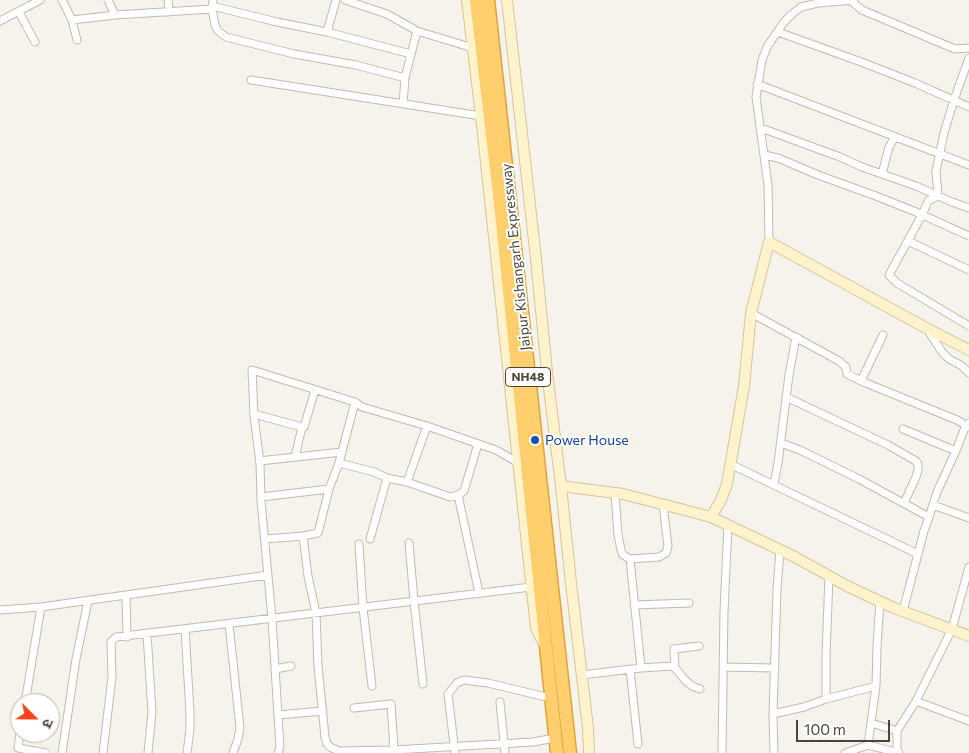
<!DOCTYPE html>
<html>
<head>
<meta charset="utf-8">
<style>
	body { margin:0 }
	#map { position:relative; width:969px; height:753px; overflow:hidden; background:#f6f3ec; font-family:Commissioner,"Noto Sans Devanagari",sans-serif }
	canvas { display:block }
	.north { position:absolute; left:10px; top:693px; width:50px; height:50px; box-sizing:border-box; background:#fff; border:1px solid #b7b4b0; border-radius:50%; rotate:113deg; font-size:14px; font-weight:700; line-height:20px; text-align:center; color:#4b4439 }
	.north::after { content:''; display:block; margin:auto; width:18px; height:22px; background:#fc3f1d; clip-path:polygon(50% 0,100% 100%,50% 72%,0 100%) }
	.scale { position:absolute; left:796px; top:720px; width:94px; height:22px; box-sizing:border-box; border:2px solid #4b4439; border-top:0; padding-left:6px; font-size:15px; line-height:18px; white-space:nowrap; color:#4b4439; -webkit-text-stroke:4px #fff; paint-order:stroke }
</style>
</head>
<body>
<div id="map">
<canvas width="969" height="753"></canvas>
<div class="north">उ</div>
<div class="scale">100 m</div>
</div>
<script>
const ctx = document.querySelector('canvas').getContext('2d');
ctx.lineJoin = 'round';
const toPath = rows => new Path2D(rows.map(r => 'M' + r).join(''));
function stroke(path, color, width, dash) { ctx.strokeStyle = color; ctx.lineWidth = width; ctx.lineCap = dash ? 'butt' : 'round'; ctx.setLineDash(dash || []); ctx.stroke(path); }
function write(font, color, halo, rows, align = 'center') {
  ctx.font = font + ' Commissioner,sans-serif'; ctx.lineWidth = 4; ctx.setLineDash([]); ctx.textBaseline = 'middle'; ctx.strokeStyle = halo; ctx.fillStyle = color; for (const [text, x, y, turn = 0] of rows) {
    ctx.save(); ctx.translate(x, y); ctx.rotate((+turn || 0) * Math.PI / 180); ctx.textAlign = isNaN(turn) ? turn : align; if (halo) ctx.strokeText(text, 0, 0); ctx.fillText(text, 0, 0); ctx.restore();
  }
}
const street = toPath([
	[62,0,72,20,77,40],
	[108,0,115,15],
	[168,0,169,12],
	[213,0,212,9,215,25,218,31,226,37,294,54,356,65,405,78],
	[345,0,387,14,417,31],
	[850,0,862,10,955,49,969,48],
	[212,6,277,22,327,32,411,54],
	[19,12,35,42],
	[72,20,115,15,212,9],
	[0,21,40,0],
	[327,32,336,0],
	[778,32,864,63,915,83,969,107],
	[969,58,954,100,944,133,936,171,938,196,928,201,922,215,889,275,897,283,969,326],
	[251,80,481,116],
	[757,84,969,165],
	[403,104,405,78,417,31,473,48],
	[761,128,840,157,862,167,916,186,952,202,969,208],
	[764,155,778,158,818,175,876,196,916,212,969,236],
	[882,174,889,147,895,137],
	[908,241,969,270],
	[769,242,768,185,756,97,762,60,767,47,784,22,792,14,801,7,818,3,854,0],
	[751,313,839,361,846,367,847,374,861,381,957,420,969,427],
	[927,329,942,352,949,359,962,366,969,373],
	[861,381,883,335],
	[786,397,888,445,916,461,918,464,918,470,916,477,904,503],
	[254,414,302,427,304,427,315,390],
	[903,429,956,451],
	[781,443,800,450,859,479,929,517],
	[295,457,302,427],
	[259,461,342,452],
	[339,463,374,472,387,478,407,482,450,497,458,495,464,491,478,444],
	[730,464,918,554],
	[407,482,427,426],
	[774,484,778,463,789,375,796,337],
	[615,493,618,535,621,550,623,555,630,559,659,557,666,553,668,546,664,513,664,505],
	[458,495,479,593],
	[261,497,329,489],
	[933,505,969,518],
	[303,536,308,576,316,613,318,666,325,737,327,744,332,748,339,751,394,750,391,704,354,708],
	[265,539,303,536,318,533,329,489,339,463,355,402],
	[370,539,387,478],
	[409,543,414,601,423,684],
	[359,544,363,608,372,686],
	[630,559,641,668],
	[126,595,127,637],
	[634,605,689,603],
	[0,610,41,607,268,575],
	[903,611,924,531,929,517,937,492,955,453,966,425,969,423],
	[229,624,240,728,238,739,233,753],
	[185,629,190,712,190,729,187,753],
	[147,634,152,712,148,753],
	[724,667,775,668],
	[675,668,674,649,699,646],
	[275,669,291,666],
	[630,669,638,744],
	[581,675,641,668,672,666,677,670,684,679,692,686,700,689],
	[826,699,826,655,829,576],
	[916,701,969,721],
	[500,702,505,753],
	[25,703,41,607],
	[773,714,804,707,826,699,876,686],
	[278,715,323,711],
	[871,723,897,731],
	[20,733,18,748,46,753],
	[868,745,876,686,877,646,880,601],
	[62,753,76,659,88,601],
	[103,753,112,677,111,642,116,637,531,587],
	[278,753,280,747,272,619,261,501,260,463,254,416,252,370,355,402,362,407,427,426,496,450,517,462],
	[395,753,394,750,533,742,555,738],
	[455,753,448,694,457,683,464,680,488,683,550,698],
	[722,753,724,611,728,525],
	[774,753,773,714,777,589,780,550],
	[845,753,868,745,899,753],
	[897,753,897,731,916,701,952,629,969,567]
]);
const secondary = toPath([
	[467,0,481,116,536,628,544,644],
	[507,0,536,259,547,372,561,486,571,583,588,728,589,753],
	[561,486,623,494,711,517,721,500,727,484,744,386,751,313,769,242,926,328,969,350],
	[711,517,795,557,847,586,894,608,969,636]
]);
const highway = toPath([
	[476,0,499,194,557,753],
	[488,0,570,753]
]);
const markers = [
	[535,440,5,"#1a4fb4"]
];
const shields = [
	[528,377,45]
];
const shieldNames = [
	["NH48",528,377]
];
const streetNames = [
	["Jaipur Kishangarh Expressway",516,257,-96]
];
const transitNames = [
	["Power House",545,440]
];
stroke(street, '#c2bbae', 9);
stroke(secondary, '#d6c79b', 12);
stroke(highway, '#e0a43c', 15);
stroke(street, '#fff', 7);
stroke(secondary, '#fff3cd', 10);
stroke(highway, '#ffcf6e', 12);
for (const [x, y, r, color] of markers) { const dot = new Path2D(); dot.arc(x, y, r, 0, 2 * Math.PI); ctx.fillStyle = color; ctx.fill(dot); stroke(dot, '#fff', 2); }
for (const [x, y, w] of shields) { const box = new Path2D(); box.roundRect(x - w / 2, y - 9.5, w, 19, 4); ctx.fillStyle = '#fff'; ctx.fill(box); stroke(box, '#4b4439', 1); }
write('bold 12px', '#4b4439', null, shieldNames);
write('14px', '#4b4439', '#fff', streetNames);
write('14px', '#164399', '#fff', transitNames, 'left');
</script>
</body>
</html>
